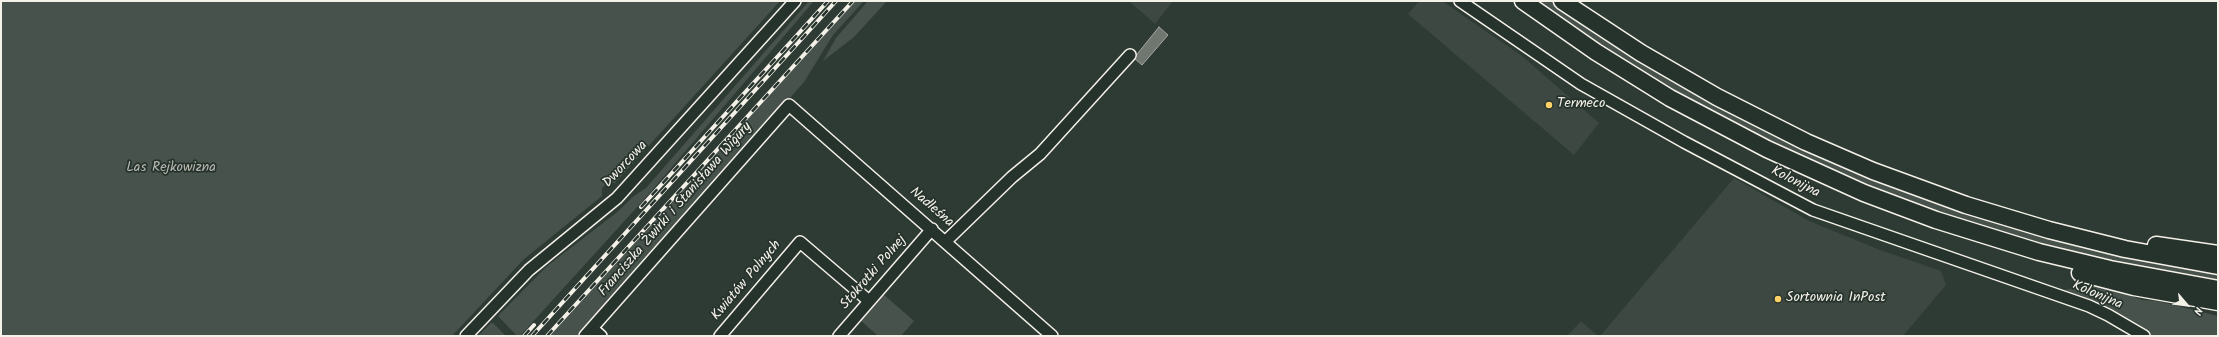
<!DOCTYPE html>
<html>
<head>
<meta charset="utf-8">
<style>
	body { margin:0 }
	#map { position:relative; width:2219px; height:337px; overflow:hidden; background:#2e3b34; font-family:Kalam,sans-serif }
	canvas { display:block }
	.frame { position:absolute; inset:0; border:2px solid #f4f1e8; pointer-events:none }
	.north { position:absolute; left:2167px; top:285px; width:40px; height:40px; -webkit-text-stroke:3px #26332d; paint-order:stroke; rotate:118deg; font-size:11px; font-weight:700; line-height:16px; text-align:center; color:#f4f1e8 }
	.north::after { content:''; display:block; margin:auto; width:14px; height:18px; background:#f4f1e8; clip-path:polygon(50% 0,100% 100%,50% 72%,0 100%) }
</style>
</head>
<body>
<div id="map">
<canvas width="2219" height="337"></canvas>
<div class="frame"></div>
<div class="north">N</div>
</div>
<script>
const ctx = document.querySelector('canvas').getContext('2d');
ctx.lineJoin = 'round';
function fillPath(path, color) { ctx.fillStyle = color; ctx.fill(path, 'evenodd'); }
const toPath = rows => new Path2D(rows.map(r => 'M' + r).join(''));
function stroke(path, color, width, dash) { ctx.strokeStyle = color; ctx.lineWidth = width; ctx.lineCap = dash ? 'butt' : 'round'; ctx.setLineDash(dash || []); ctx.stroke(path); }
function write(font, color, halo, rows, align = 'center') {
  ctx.font = font + ' Kalam,sans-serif'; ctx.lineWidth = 3.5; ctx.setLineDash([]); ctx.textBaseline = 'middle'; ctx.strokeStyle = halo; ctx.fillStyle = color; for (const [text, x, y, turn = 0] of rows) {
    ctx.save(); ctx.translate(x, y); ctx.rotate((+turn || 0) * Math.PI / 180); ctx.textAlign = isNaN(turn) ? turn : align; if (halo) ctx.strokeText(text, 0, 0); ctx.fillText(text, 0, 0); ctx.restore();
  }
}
const built = toPath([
	[1129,1,1173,1,1155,24],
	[1419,1,1442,1,1522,56,1599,123,1574,155,1408,14],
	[1734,178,1809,221,1880,250,1941,271,1946,285,1903,336,1600,336],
	[1581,321,1598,336,1567,336]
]);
const green = toPath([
	[1,1,780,1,615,183,607,183,602,188,602,196,524,259,452,336,1,336],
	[809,1,814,1,648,195,520,336,517,336,498,316,546,267,616,213,634,196,646,188],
	[855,1,864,1,833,35,804,82,579,336,550,336],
	[868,1,887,1,854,37,823,61,836,38],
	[1530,1,1555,1,1874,176,2218,271,2218,285,2043,248,1902,202,1711,116],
	[2097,284,2142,300,2157,301,2218,316,2218,336,2149,336,2059,291],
	[883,294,914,321,901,336,878,336,860,320],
	[491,323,493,323,506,336,478,336]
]);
const water = toPath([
	[1159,27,1168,35,1142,65,1134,58,1159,27]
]);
const minor = toPath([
	[1460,1,1581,84,1684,142,1813,210,2089,306,2108,315,2144,336],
	[946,241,1012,177,1040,154,1130,55],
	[592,328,601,336],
	[466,336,529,270,617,198,795,1],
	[585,336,789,105,1052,336],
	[720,336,800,242,869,301],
	[839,336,932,229]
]);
const highway = toPath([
	[1523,1,1596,52,1670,98,1767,149,1864,193,1936,220,2039,252,2110,269,2218,289],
	[1562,1,1641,53,1717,97,1806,142,1873,171,1966,205,2049,230,2125,249,2218,266],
	[2156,245,2218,254],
	[2080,273,2134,287,2218,302]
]);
const rail = toPath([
	[641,207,828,1],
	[524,336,534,325],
	[532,336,836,1],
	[547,336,853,1]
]);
const markers = [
	[1549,105,4,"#ffd166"],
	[1778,299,4,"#ffd166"]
];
const poiNames = [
	["Termeco",1557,105],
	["Sortownia InPost",1786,299]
];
const streetNames = [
	["Dworcowa",626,165,-47],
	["Kolonijna",1795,183,27],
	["Nadleśna",931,208,41],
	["Franciszka Żwirki i Stanisława Wigury",676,210,-49],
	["Stokrotki Polnej",874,273,-49],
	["Kwiatów Polnych",747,281,-50],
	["Kolonijna",2097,296,23]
];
const parkNames = [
	["Las Rejkowizna",171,169]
];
fillPath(built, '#3c4841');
fillPath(green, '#48524c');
fillPath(water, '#6f7770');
stroke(water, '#a4a8a0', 1);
stroke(minor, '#f4f1e8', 14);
stroke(highway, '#f4f1e8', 19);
stroke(minor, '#26332d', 11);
stroke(highway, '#26332d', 16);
stroke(rail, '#f4f1e8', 4);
stroke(rail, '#26332d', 2.5, [8]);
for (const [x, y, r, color] of markers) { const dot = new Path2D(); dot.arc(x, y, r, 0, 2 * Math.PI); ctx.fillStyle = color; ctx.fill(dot); stroke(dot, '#26332d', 1.5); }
write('14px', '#f4f1e8', '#26332d', poiNames, 'left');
write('14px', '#f4f1e8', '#26332d', streetNames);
write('14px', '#b8b9b1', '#26332d', parkNames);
</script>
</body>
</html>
